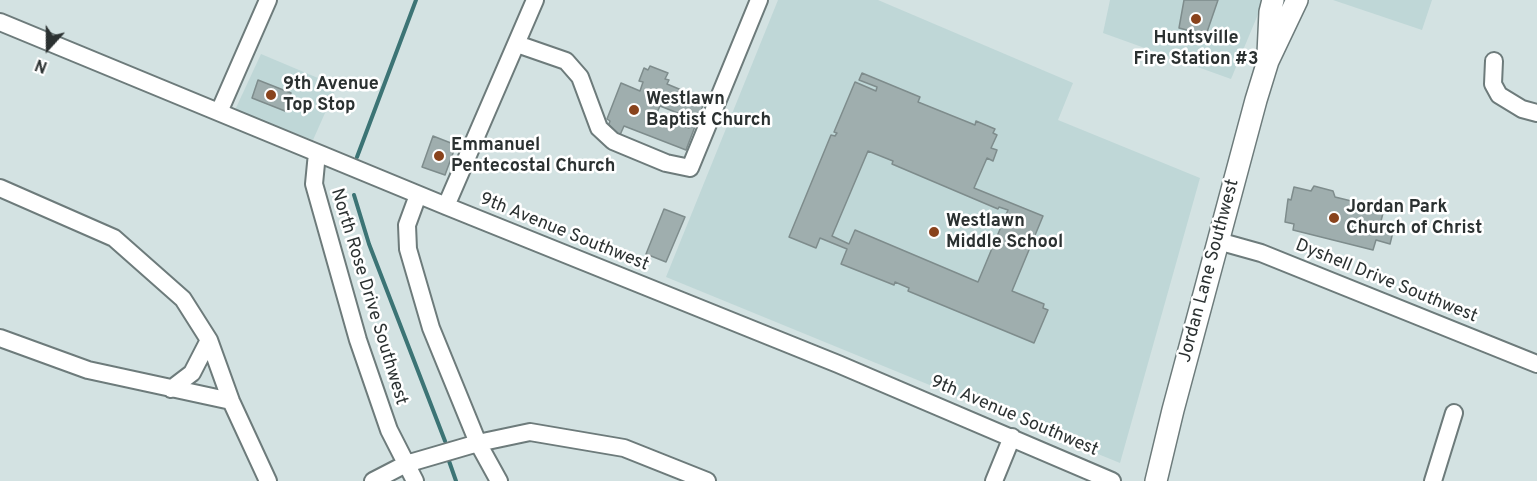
<!DOCTYPE html>
<html>
<head>
<meta charset="utf-8">
<style>
	body { margin:0 }
	#map { position:relative; width:1537px; height:481px; overflow:hidden; background:#d3e2e2; font-family:Overpass,sans-serif }
	canvas { display:block }
	.north { position:absolute; left:18px; top:18px; width:60px; height:60px; -webkit-text-stroke:4px #fff; paint-order:stroke; rotate:201deg; font-size:16px; font-weight:700; line-height:24px; text-align:center; color:#2b3131 }
	.north::after { content:''; display:block; margin:auto; width:21px; height:27px; background:#2b3131; clip-path:polygon(50% 0,100% 100%,50% 72%,0 100%) }
</style>
</head>
<body>
<div id="map">
<canvas width="1537" height="481"></canvas>
<div class="north">N</div>
</div>
<script>
const ctx = document.querySelector('canvas').getContext('2d');
ctx.lineJoin = 'round';
function fillPath(path, color) { ctx.fillStyle = color; ctx.fill(path, 'evenodd'); }
const toPath = rows => new Path2D(rows.map(r => 'M' + r).join(''));
function stroke(path, color, width, dash) { ctx.strokeStyle = color; ctx.lineWidth = width; ctx.lineCap = dash ? 'butt' : 'round'; ctx.setLineDash(dash || []); ctx.stroke(path); }
function write(font, color, halo, rows, align = 'center') {
  ctx.font = font + ' Overpass,sans-serif'; ctx.lineWidth = 5; ctx.setLineDash([]); ctx.textBaseline = 'middle'; ctx.strokeStyle = halo; ctx.fillStyle = color; for (const [text, x, y, turn = 0] of rows) {
    ctx.save(); ctx.translate(x, y); ctx.rotate((+turn || 0) * Math.PI / 180); ctx.textAlign = isNaN(turn) ? turn : align; if (halo) ctx.strokeText(text, 0, 0); ctx.fillText(text, 0, 0); ctx.restore();
  }
}
const built = toPath([
	[778,0,878,0,1073,83,1058,120,1200,178,1120,463,666,277],
	[1110,0,1264,0,1231,79,1103,33],
	[1333,0,1432,0,1422,30],
	[261,54,337,86,313,140,235,110]
]);
const stream = toPath([
	[357,157,416,0],
	[354,195,369,244,445,441],
	[449,461,456,481]
]);
const building = toPath([
	[1184,0,1218,0,1206,35,1179,28,1184,0],
	[650,66,668,73,665,79,669,80,667,84,703,99,702,102,704,103,686,150,624,126,620,135,607,130,610,121,607,119,621,83,640,91,643,82,639,81,644,68,648,70,650,66],
	[660,106,693,119,689,128,656,115,660,106],
	[862,73,920,97,918,102,975,125,976,121,995,129,993,133,997,135,991,148,997,150,993,161,987,158,974,188,1043,216,1012,291,1044,304,1043,308,1048,310,1034,343,908,291,909,288,895,282,894,285,841,264,847,249,820,238,816,248,789,237,831,135,835,136,837,133,834,132,855,82,876,91,877,87,859,80,862,73],
	[868,151,893,161,892,164,998,209,999,207,1008,210,978,282,855,230,849,244,832,236,868,151],
	[258,80,291,93,285,111,252,98,258,80],
	[433,136,456,145,445,175,422,167,433,136],
	[1314,186,1333,191,1335,197,1384,209,1379,229,1393,232,1390,244,1376,240,1373,250,1293,230,1294,224,1285,222,1288,199,1291,200,1294,187,1311,191,1314,186],
	[664,209,685,217,666,262,646,254,664,209]
]);
const minor = toPath([
	[0,22,446,206,838,364,1112,481],
	[517,44,566,61,580,77,599,128,613,141,666,163,690,168,759,0],
	[1494,61,1493,84,1499,95,1522,109,1537,113],
	[219,112,268,0],
	[317,153,314,184,358,340,389,430,415,481],
	[0,188,114,238,183,299,209,340,231,401,268,481],
	[418,195,407,225,408,249,431,328,478,443,499,481],
	[446,206,535,0],
	[1218,241,1261,253,1537,364],
	[0,338,88,370,231,401],
	[171,389,192,373,209,340],
	[373,481,406,464,478,443,530,432,624,448,707,481],
	[994,481,1012,437],
	[1433,481,1454,413]
]);
const major = toPath([
	[1268,54,1270,12,1273,0],
	[1156,481,1173,410,1256,100,1268,61,1297,0]
]);
const markers = [
	[1196,19,6,"#89431c"],
	[271,95,6,"#89431c"],
	[634,110,6,"#89431c"],
	[439,156,6,"#89431c"],
	[1334,218,6,"#89431c"],
	[934,232,6,"#89431c"]
];
const poiNames = [
	["Huntsville",1196,39,"center"],
	["Fire Station #3",1196,60,"center"],
	["9th Avenue",283,85],
	["Top Stop",283,106],
	["Westlawn",646,100],
	["Baptist Church",646,121],
	["Emmanuel",451,146],
	["Pentecostal Church",451,167],
	["Jordan Park",1346,208],
	["Church of Christ",1346,229],
	["Westlawn",946,222],
	["Middle School",946,243]
];
const streetNames = [
	["9th Avenue Southwest",564,233,22],
	["Jordan Lane Southwest",1210,271,-75],
	["Dyshell Drive Southwest",1386,282,22],
	["North Rose Drive Southwest",368,297,73],
	["9th Avenue Southwest",1014,417,23]
];
fillPath(built, '#bfd7d7');
stroke(stream, '#3c7475', 4);
fillPath(building, '#9faeae');
stroke(building, '#7e8c8c', 1.5);
stroke(minor, '#6d7b7b', 20);
stroke(major, '#6d7b7b', 24);
stroke(minor, '#fff', 16);
stroke(major, '#fff', 21);
for (const [x, y, r, color] of markers) { const dot = new Path2D(); dot.arc(x, y, r, 0, 2 * Math.PI); ctx.fillStyle = color; ctx.fill(dot); stroke(dot, '#fff', 2); }
write('bold 18px', '#2b3131', '#fff', poiNames, 'left');
write('18px', '#2b3131', '#fff', streetNames);
</script>
</body>
</html>
